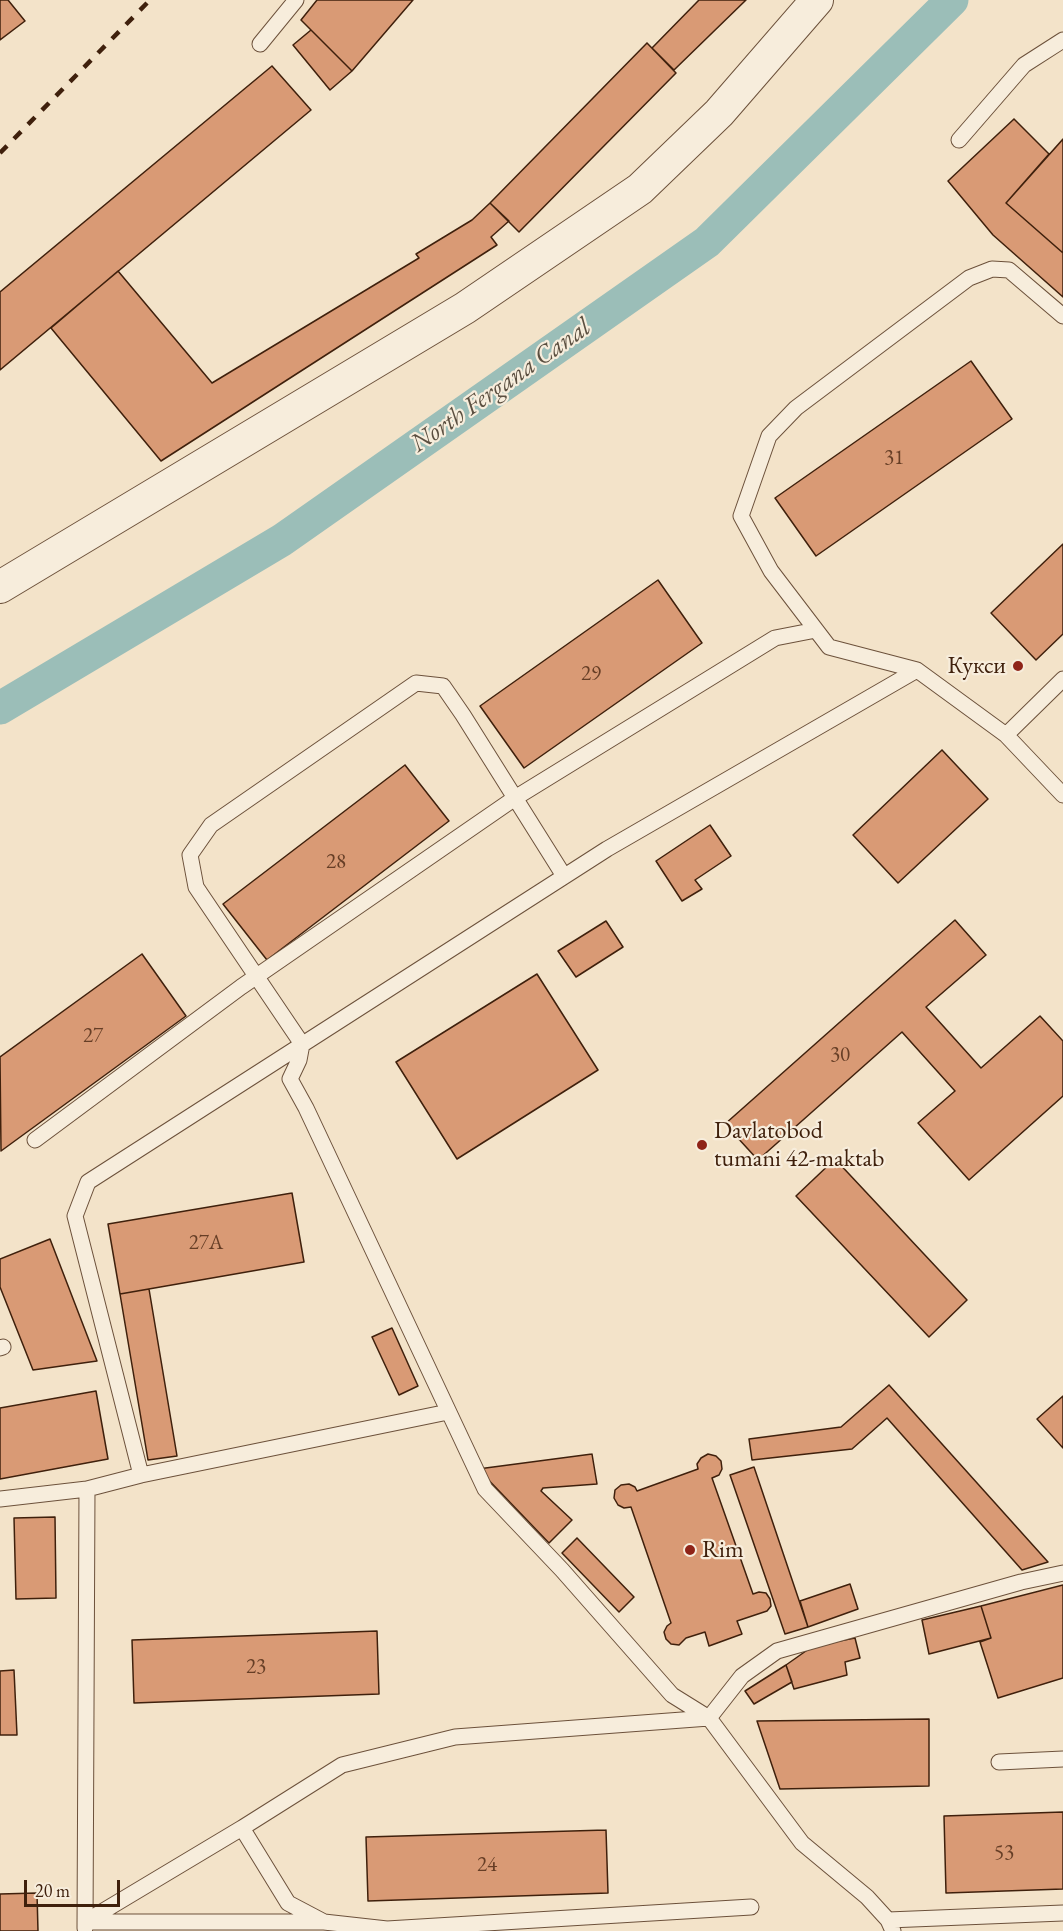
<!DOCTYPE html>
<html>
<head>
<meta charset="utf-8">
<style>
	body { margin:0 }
	#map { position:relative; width:1063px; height:1931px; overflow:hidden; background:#f3e3c9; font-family:"EB Garamond",serif }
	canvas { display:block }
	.scale { position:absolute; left:24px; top:1880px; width:96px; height:27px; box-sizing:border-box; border:3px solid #3f200c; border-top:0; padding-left:8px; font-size:18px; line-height:21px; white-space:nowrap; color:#3f200c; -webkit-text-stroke:4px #f7eddc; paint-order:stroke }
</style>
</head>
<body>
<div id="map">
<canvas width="1063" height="1931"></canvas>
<div class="scale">20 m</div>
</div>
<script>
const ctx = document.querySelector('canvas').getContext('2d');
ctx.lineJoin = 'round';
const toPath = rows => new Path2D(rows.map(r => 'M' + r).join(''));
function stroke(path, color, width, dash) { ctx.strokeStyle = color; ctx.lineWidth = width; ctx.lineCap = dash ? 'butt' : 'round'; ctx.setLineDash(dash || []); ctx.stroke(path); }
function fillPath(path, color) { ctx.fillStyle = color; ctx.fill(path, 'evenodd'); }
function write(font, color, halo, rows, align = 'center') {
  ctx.font = font + ' "EB Garamond",serif'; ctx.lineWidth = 4.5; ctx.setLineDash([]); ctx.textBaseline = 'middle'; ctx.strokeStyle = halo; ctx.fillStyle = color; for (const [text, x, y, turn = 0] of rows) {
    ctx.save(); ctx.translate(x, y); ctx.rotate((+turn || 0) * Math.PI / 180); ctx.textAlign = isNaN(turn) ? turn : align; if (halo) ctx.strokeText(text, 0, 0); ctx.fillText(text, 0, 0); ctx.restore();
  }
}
const canal = toPath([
	[0,708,282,540,707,242,952,0]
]);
const building = toPath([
	[0,0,8,0,25,21,0,40,0,0],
	[317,0,413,0,352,71,301,20,317,0],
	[699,0,746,0,674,70,652,48,699,0],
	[311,30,352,71,330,90,293,45,311,30],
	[647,43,676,73,519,232,490,203,647,43],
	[272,66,311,110,0,370,0,292,272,66],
	[1014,119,1049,154,1006,203,1063,253,1063,297,993,235,948,181,1014,119],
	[1063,139,1063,253,1006,203,1063,139],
	[490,203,509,221,491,237,497,245,161,461,51,328,118,271,212,383,419,258,416,254,472,220,490,203],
	[971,361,1012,419,816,556,775,498,971,361],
	[1063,544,1063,634,1036,660,991,613,1063,544],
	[658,580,702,643,524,768,480,706,658,580],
	[942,750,988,799,898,883,853,835,942,750],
	[405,765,449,821,267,960,223,904,405,765],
	[710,825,731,856,695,880,702,889,682,901,656,861,710,825],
	[955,920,986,955,926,1007,981,1068,1040,1016,1063,1041,1063,1096,969,1180,918,1123,955,1091,902,1032,758,1160,725,1124,955,920],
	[606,921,623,947,576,977,558,951,606,921],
	[142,954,186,1016,1,1151,0,1057,142,954],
	[537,974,598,1070,457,1159,396,1062,537,974],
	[835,1159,967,1300,929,1337,796,1196,835,1159],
	[292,1193,304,1262,120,1294,108,1224,292,1193],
	[50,1239,97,1361,33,1370,0,1287,0,1259,50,1239],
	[149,1289,177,1456,148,1460,120,1294,149,1289],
	[392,1328,418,1386,399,1395,372,1337,392,1328],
	[889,1385,1048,1562,1022,1570,887,1418,852,1449,752,1460,749,1439,841,1427,889,1385],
	[96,1391,108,1459,0,1479,0,1408,96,1391],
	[1063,1396,1063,1448,1037,1419,1063,1396],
	[592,1454,597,1484,543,1488,541,1491,572,1520,549,1543,478,1469,592,1454],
	[708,1454,716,1456,721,1461,722,1469,719,1475,712,1478,753,1594,759,1592,766,1593,770,1599,771,1606,767,1611,737,1621,742,1634,709,1646,705,1632,686,1638,679,1645,671,1644,666,1639,664,1632,667,1626,671,1623,631,1507,624,1508,618,1505,614,1498,615,1490,621,1485,629,1484,635,1487,637,1491,698,1469,697,1464,701,1458,708,1454],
	[754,1467,808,1627,785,1634,730,1475,754,1467],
	[55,1517,56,1598,16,1599,14,1518,55,1517],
	[577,1538,634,1597,619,1612,562,1553,577,1538],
	[850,1584,858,1609,808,1627,800,1601,850,1584],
	[1063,1585,1063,1678,998,1698,980,1642,991,1638,981,1606,1063,1585],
	[981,1606,991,1638,929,1654,922,1620,981,1606],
	[377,1631,379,1694,134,1703,132,1640,377,1631],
	[855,1638,860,1658,845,1662,847,1675,794,1689,786,1665,813,1646,855,1638],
	[786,1665,792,1682,754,1704,745,1691,786,1665],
	[14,1670,17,1735,0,1735,0,1671,14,1670],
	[929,1719,929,1786,780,1789,757,1721,929,1719],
	[1063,1812,1063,1889,946,1893,944,1816,1063,1812],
	[606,1830,608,1893,368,1901,366,1837,606,1830],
	[37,1893,38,1931,0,1931,0,1894,37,1893]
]);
const lane = toPath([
	[260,44,296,0],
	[959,140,1024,65,1063,40],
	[1063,316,1009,270,992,269,969,278,796,408,769,436,741,516,771,571,829,647,917,670,1006,735,1063,795],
	[1006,735,1063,679],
	[564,876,463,715,443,686,416,683,211,825,190,855,196,887,302,1044,299,1060,290,1079,306,1108,485,1489,562,1570,672,1695,709,1718],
	[35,1140,241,987,515,798,775,638,816,630],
	[0,1348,3,1347],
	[141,1475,75,1216,88,1182,607,849,917,670],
	[0,1499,87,1489,141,1475,448,1412],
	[999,1762,1063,1759],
	[242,1828,288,1903,324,1922,387,1929,751,1907],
	[888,1920,1063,1913],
	[324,1922,85,1922,242,1828,342,1765,455,1737,709,1718],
	[85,1928,87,1489],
	[893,1931,888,1920,867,1897,802,1843,709,1718,742,1676,777,1651,1021,1582,1063,1573]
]);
const street = toPath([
	[0,587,465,308,640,189,719,113,817,0]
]);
const rail = toPath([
	[0,153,150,0]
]);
const markers = [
	[1018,666,6,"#8f2418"],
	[702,1145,6,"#8f2418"],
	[690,1550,6,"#8f2418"]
];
const numberNames = [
	["31",894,458],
	["29",591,674],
	["28",336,862],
	["27",93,1036],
	["30",840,1055],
	["27A",206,1243],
	["23",256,1667],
	["53",1004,1853],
	["24",487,1865]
];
const poiNames = [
	["Кукси",1006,666,"right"],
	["Davlatobod",714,1131],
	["tumani 42-maktab",714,1159],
	["Rim",702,1550]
];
const waterNames = [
	["North Fergana Canal",501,386,-35]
];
stroke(canal, '#9bbeb8', 33);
fillPath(building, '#d99a75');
stroke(building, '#3f200c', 1.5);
stroke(lane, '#6c513b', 17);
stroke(street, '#6c513b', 34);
stroke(lane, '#f7eddc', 15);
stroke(street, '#f7eddc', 32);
stroke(rail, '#3f200c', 4.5, [10, 10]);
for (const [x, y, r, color] of markers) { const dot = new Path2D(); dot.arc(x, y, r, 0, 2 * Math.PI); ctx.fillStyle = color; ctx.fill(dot); stroke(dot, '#f7eddc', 2); }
write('21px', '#663e26', null, numberNames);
write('24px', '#3f200c', '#f7eddc', poiNames, 'left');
write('italic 26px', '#5b4f40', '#f7eddc', waterNames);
</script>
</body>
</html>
